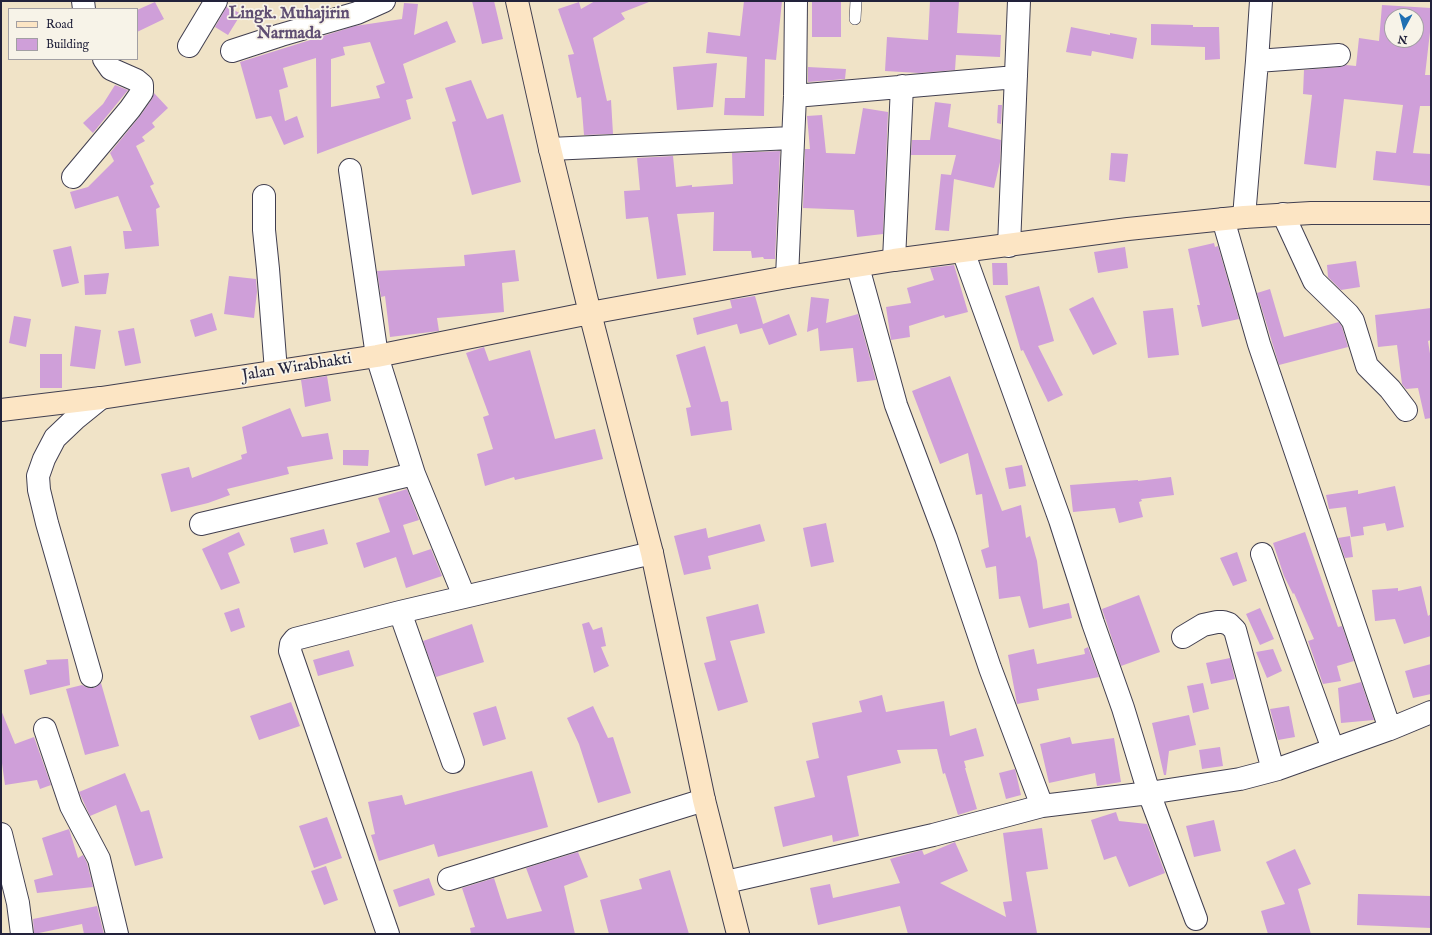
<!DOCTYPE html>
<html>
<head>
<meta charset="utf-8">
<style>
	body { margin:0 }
	#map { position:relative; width:1432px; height:935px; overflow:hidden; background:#f0e3c7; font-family:"IM FELL English",serif }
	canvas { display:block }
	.frame { position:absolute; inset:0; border:2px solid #22223b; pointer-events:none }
	.legend { position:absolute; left:8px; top:8px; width:130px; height:52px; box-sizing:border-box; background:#f7f3e8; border:1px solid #a29fa3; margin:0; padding:5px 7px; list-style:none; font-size:12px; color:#22223b }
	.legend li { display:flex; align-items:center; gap:8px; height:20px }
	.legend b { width:20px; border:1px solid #a29fa3 }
	.north { position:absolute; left:1384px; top:8px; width:40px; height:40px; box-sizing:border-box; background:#f7f3e8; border:1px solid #a29fa3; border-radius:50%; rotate:187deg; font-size:11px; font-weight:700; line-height:16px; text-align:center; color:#22223b }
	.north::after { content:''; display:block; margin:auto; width:14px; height:18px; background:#1f6fb2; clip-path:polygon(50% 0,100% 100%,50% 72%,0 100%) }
</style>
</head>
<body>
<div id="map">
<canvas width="1432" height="935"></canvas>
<div class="frame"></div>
<ul class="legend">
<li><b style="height:5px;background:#fce5c4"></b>Road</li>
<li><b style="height:11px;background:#cf9fd9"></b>Building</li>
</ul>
<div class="north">N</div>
</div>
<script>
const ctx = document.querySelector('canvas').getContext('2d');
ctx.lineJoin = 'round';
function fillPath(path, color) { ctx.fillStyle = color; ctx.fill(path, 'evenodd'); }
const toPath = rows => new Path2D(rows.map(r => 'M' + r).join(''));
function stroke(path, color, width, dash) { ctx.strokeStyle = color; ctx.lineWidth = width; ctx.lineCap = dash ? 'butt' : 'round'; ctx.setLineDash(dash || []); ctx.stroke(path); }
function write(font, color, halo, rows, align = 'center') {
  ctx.font = font + ' "IM FELL English",serif'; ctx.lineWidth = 3.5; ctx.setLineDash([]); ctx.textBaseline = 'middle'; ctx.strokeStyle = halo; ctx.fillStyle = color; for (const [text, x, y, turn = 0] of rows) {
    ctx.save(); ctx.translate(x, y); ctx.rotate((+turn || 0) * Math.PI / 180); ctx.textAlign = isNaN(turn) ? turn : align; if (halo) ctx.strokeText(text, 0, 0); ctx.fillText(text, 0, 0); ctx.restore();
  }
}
const building = toPath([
	[472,1,494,1,503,39,482,44],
	[595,1,649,1,649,2,621,13,625,19,593,38,607,101,611,100,613,134,584,135,581,97,577,98,568,55,574,54,558,9,579,2,581,9],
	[744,1,782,1,776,60,765,59,764,116,724,115,725,98,745,98,747,57,706,53,708,32,740,36],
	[812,1,841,1,841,37,812,37],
	[930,1,959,1,957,33,1001,35,1000,57,956,55,955,70,919,73,885,71,887,37,928,40],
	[155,2,164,19,137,32,137,10],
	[404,3,418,4,414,35,447,21,456,42,403,64,413,98,406,100,411,119,317,154,316,58,283,68,288,87,279,90,285,121,297,116,304,137,284,145,271,116,256,119,240,62,355,26,402,19],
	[370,42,385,83,376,86,380,98,331,107,331,59,345,55,343,47],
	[1382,5,1431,8,1431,32,1430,32,1425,75,1431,75,1431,106,1420,106,1413,153,1431,154,1431,186,1373,180,1376,151,1396,153,1403,105,1344,99,1336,168,1304,164,1312,95,1303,94,1304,70,1340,67,1346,65,1356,66,1359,38,1379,41],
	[1392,16,1416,16,1416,40,1392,40],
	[227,6,241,14,228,35,215,27],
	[1151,24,1193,25,1193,27,1219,27,1220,59,1205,60,1205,47,1151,45],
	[1071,27,1110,35,1110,33,1137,38,1133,59,1092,51,1091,56,1066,52],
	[717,63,713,107,677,110,673,67],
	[808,67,846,69,845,79,808,82],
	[471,80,487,119,503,114,521,182,472,195,452,122,456,121,445,88],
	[115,85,128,90,93,133,83,123,103,104],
	[154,93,168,108,152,123,155,127,142,137,145,141,136,146,154,184,150,186,160,207,156,209,159,246,125,249,123,231,132,231,118,196,75,209,70,192,88,187,114,161,110,153,140,116,152,99],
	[935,102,951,104,948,127,1001,140,1000,162,994,188,954,179,949,231,935,230,941,174,951,175,956,155,911,155,912,140,930,140],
	[998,105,1002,105,1001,124,997,123],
	[863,108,888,112,883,234,857,237,854,210,803,208,805,149,810,149,807,116,822,115,826,153,855,154],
	[780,151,775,259,764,259,763,257,752,258,751,251,713,251,714,212,677,214,686,275,657,279,648,217,626,219,624,191,640,190,637,158,673,156,676,187,692,185,692,187,733,184,732,153],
	[1111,153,1128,154,1125,182,1109,180],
	[1214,243,1215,247,1218,246,1239,319,1202,327,1197,305,1200,305,1188,249],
	[71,246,79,283,62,287,53,250],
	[1125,247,1128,268,1098,273,1094,252],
	[515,250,519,281,502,283,504,312,437,318,439,331,390,337,385,296,381,297,377,271,465,266,464,255],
	[1356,261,1360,287,1341,290,1328,277,1327,265],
	[992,263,1007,263,1008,285,993,285],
	[954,265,968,312,945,318,944,315,909,326,910,337,891,340,886,307,911,303,907,288,934,280,930,268],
	[109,273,106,294,85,295,84,275],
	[229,276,256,279,257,292,254,318,224,314],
	[1039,286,1054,341,1038,346,1063,395,1048,402,1023,350,1021,351,1005,296],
	[1270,289,1284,337,1339,322,1342,327,1348,347,1279,365,1257,293],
	[755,296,763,324,789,314,797,335,769,345,762,328,740,334,737,324,697,335,693,318,732,308,730,300],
	[811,297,829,299,826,323,858,314,876,380,857,382,853,348,820,351,818,328,807,332],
	[1093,297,1117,344,1093,355,1069,309],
	[1173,308,1179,355,1148,358,1143,311],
	[1431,308,1431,340,1428,341,1431,360,1431,418,1425,419,1418,388,1406,389,1402,384,1397,345,1378,347,1375,315],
	[212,313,217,330,195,337,190,320],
	[14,316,31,319,26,347,9,343],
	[75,326,101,330,95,369,70,366],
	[134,328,141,363,125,366,118,331],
	[705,346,721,402,728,401,732,430,691,436,686,408,691,407,676,355],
	[484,347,489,361,530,350,555,439,595,429,603,459,515,480,514,477,485,486,477,454,493,449,483,417,489,415,466,353],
	[40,354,62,354,62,388,40,388],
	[327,376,331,401,305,407,301,380],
	[950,376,1002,511,1021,505,1026,538,1030,536,1037,561,1043,609,1069,603,1072,618,1029,628,1020,596,999,599,996,566,986,568,981,550,989,547,982,494,976,495,968,453,940,464,912,391],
	[290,408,302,437,328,433,333,459,287,467,289,474,227,489,230,495,208,503,171,512,161,474,189,467,192,478,242,459,241,455,247,453,242,427],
	[343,450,369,450,368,466,343,465],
	[1022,465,1026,486,1009,489,1005,468],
	[1171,477,1174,495,1141,499,1142,501,1139,502,1143,517,1119,523,1115,508,1073,512,1070,485,1138,480,1138,481],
	[1395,486,1404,527,1387,531,1385,523,1363,527,1364,535,1351,537,1346,507,1329,509,1326,495,1358,490,1358,494],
	[407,489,419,520,403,525,413,555,431,549,442,576,406,588,396,557,364,568,356,543,390,532,378,498],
	[826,523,834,562,811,567,803,528],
	[760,524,765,541,708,556,711,569,684,575,674,536,706,528,708,538],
	[324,529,328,544,294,553,290,538],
	[239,532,245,545,228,553,240,583,221,590,202,549],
	[1305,532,1338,627,1342,626,1354,661,1337,666,1341,681,1323,684,1308,641,1314,639,1294,593,1293,594,1284,576,1273,543],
	[1350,536,1353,557,1345,558,1338,538],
	[1237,552,1247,581,1233,586,1220,558],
	[1421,586,1428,616,1431,614,1431,636,1404,644,1395,619,1375,621,1372,590,1398,588,1398,591],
	[1139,595,1160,652,1121,666,1102,609],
	[758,604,765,633,730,641,748,702,718,711,704,663,716,660,706,617],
	[239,608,245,627,231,632,224,613],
	[1260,608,1274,639,1260,645,1246,614],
	[589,622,593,630,602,627,606,646,601,647,609,666,594,673,582,624],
	[472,624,484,662,436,677,423,641],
	[1088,647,1099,677,1037,689,1039,700,1017,704,1008,655,1034,649,1037,664,1085,654,1084,649],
	[1273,649,1282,671,1267,678,1256,652],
	[349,650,354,666,318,676,313,660],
	[1230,658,1235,679,1211,684,1206,663],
	[68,659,70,685,30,695,24,670,47,664,46,660],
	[1431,664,1431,694,1413,698,1405,671],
	[1361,682,1374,720,1341,723,1338,688],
	[101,683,119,746,85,755,66,689,82,685,88,688,94,688],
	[1203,683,1209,709,1193,713,1187,686],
	[882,695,886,712,944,701,950,736,976,728,984,756,964,761,966,768,965,768,977,809,958,815,945,773,943,774,937,749,897,750,901,763,847,776,859,836,833,842,832,835,783,847,774,807,815,797,806,761,819,758,812,723,862,712,859,701],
	[291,702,300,726,259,740,250,716],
	[496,706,506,739,483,746,473,713],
	[593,706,608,738,613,737,631,793,598,803,579,744,567,718],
	[1289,706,1295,737,1278,740,1270,709],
	[1,710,15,744,34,737,51,785,40,789,37,780,5,785,1,756],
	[1189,715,1196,745,1169,751,1166,775,1164,775,1152,723],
	[1070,737,1072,744,1114,738,1121,782,1097,786,1095,773,1049,783,1040,744],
	[1220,747,1223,766,1202,769,1199,750],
	[1015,769,1021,795,1006,799,999,773],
	[532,771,548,827,438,857,434,844,379,861,371,835,375,834,368,802,402,795,405,805],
	[125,773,141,812,149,810,163,858,135,866,116,805,90,816,79,792],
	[1116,812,1119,821,1147,824,1165,873,1129,887,1116,856,1104,860,1091,820],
	[327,817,342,858,314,868,299,826],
	[1214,820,1221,851,1194,857,1186,826],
	[1042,828,1048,869,1026,872,1037,933,1039,934,908,934,900,906,818,925,810,888,830,884,833,898,900,883,890,859,922,850,924,855,955,842,968,871,940,883,1006,917,1003,902,1012,901,1003,833],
	[69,829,78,858,83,855,87,863,93,887,37,893,34,880,53,875,42,838],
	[1295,849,1311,884,1298,889,1311,934,1268,934,1261,911,1285,904,1266,862],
	[578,852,588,877,564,886,575,934,471,934,470,928,475,927,462,888,494,878,507,919,542,911,526,868],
	[326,866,338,900,324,905,311,871],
	[670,870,689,934,609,934,600,900,642,889,639,879],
	[429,878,435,895,399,907,393,890],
	[1358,894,1431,896,1431,928,1357,925],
	[97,906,104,934,84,934,82,924,34,934,33,919]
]);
const lane = toPath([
	[855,19,856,1]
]);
const street = toPath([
	[83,1,84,9],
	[189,46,216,1],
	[232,51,281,35,357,13,384,1],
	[1257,61,1339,55],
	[795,96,1016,77],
	[550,149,792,138],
	[350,170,377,356,414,474,464,596],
	[73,177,130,109,142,92,142,85,136,80,111,69,104,59],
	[264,196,264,230,268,269,276,371],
	[1283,214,1314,281,1348,314,1353,321,1367,366,1390,389,1406,410],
	[1244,217,1257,61,1261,1],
	[1009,246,1019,1],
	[963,251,1060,520,1093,623,1123,708,1149,793,1196,919],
	[894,260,902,86],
	[858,267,896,405,946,538,990,668,1042,806],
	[787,277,795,96,796,1],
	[201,524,414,474],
	[1262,554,1333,749],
	[400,612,453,762],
	[1183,637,1203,625,1217,622,1223,622,1229,624,1235,630,1273,770],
	[91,676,47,523,39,490,38,476,44,459,55,438,75,419,101,398],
	[45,729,71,806,99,859,117,934],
	[1390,729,1431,712],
	[1,834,18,903,22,934],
	[449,879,704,800],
	[726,882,933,835,1042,806,1149,793,1240,779,1278,769,1390,729,1259,344,1223,219],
	[388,934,290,651,291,644,295,639,400,612,652,553]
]);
const secondary = toPath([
	[517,1,550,149,590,313,652,553,704,800,738,934],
	[1,410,101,398,377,356,590,313,787,277,894,260,1128,229,1244,217,1311,213,1431,213]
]);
const streetNames = [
	["Jalan Wirabhakti",297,368,-9]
];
const neighbourhoodNames = [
	["Lingk. Muhajirin",289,15],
	["Narmada",289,35]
];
fillPath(building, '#cf9fd9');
stroke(lane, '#413f50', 12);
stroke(street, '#413f50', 24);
stroke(secondary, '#413f50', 24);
stroke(lane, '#fff', 11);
stroke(street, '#fff', 22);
stroke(secondary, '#fce5c4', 22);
write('16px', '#22223b', '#f7f3e8', streetNames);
write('bold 17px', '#5f4e72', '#f7f3e8', neighbourhoodNames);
</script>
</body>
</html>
